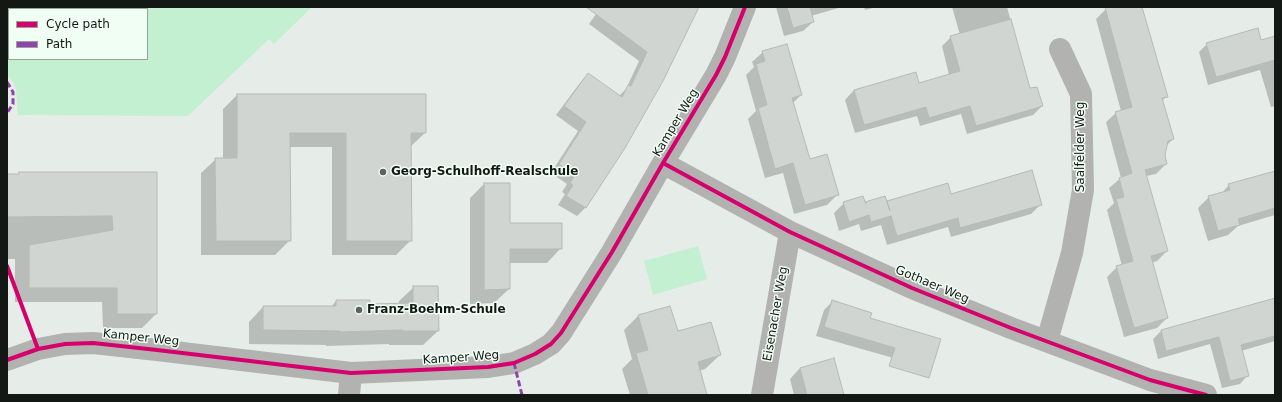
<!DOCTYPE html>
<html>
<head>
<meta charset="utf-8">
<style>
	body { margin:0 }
	#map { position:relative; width:1282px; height:402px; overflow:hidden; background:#e6ede8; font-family:"DejaVu Sans",sans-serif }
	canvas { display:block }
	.frame { position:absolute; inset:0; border:8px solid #141815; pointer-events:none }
	.legend { position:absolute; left:8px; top:8px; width:140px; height:52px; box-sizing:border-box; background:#f0fef4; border:1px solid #98a29b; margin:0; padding:5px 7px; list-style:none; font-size:12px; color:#141815 }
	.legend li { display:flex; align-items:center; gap:8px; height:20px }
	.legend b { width:20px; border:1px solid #98a29b }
</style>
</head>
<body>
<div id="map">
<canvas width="1282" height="402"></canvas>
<div class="frame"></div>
<ul class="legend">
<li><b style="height:5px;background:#d6006c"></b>Cycle path</li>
<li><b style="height:5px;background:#8e44ad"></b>Path</li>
</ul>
</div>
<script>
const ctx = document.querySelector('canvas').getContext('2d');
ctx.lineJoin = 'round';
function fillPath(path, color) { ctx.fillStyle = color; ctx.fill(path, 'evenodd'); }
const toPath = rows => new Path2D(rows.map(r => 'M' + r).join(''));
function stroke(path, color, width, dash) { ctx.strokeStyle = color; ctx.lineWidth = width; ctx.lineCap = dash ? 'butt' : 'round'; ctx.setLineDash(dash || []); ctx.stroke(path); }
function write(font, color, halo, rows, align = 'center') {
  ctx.font = font + ' "DejaVu Sans",sans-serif'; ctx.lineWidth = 3; ctx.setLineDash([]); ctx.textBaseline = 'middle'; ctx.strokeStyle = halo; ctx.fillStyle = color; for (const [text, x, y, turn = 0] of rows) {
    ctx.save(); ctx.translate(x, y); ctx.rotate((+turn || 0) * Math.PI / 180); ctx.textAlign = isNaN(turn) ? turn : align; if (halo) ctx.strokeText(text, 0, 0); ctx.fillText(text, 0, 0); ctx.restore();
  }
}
const green = toPath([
	[7,7,312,7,274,44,269,39,188,116,18,115,16,89,13,82,7,75],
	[9,9,147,9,147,59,9,59],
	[698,246,707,279,653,295,644,261]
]);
const shadow = toPath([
	[601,7,698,7,586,207,577,216,558,205,565,194,562,192,567,184,551,173,578,131,556,115,580,83,588,74,619,96,626,89,639,61,589,24],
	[776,7,842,7,811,16,813,22,803,31,784,36],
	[864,7,877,7,865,10],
	[952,7,1007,7,1030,90,1042,106,1033,115,967,134,961,114,920,126,917,116,855,133,845,100,854,90,918,84,949,75,942,46,951,37,960,35],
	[1113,7,1141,7,1166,97,1162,101,1173,139,1166,146,1164,155,1166,164,1156,174,1146,176,1167,251,1157,261,1151,263,1167,318,1157,328,1124,337,1107,277,1117,267,1122,266,1107,210,1114,203,1109,188,1121,178,1106,122,1116,113,1121,111,1096,19,1106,9],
	[1275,37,1275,106,1271,107,1260,70,1208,85,1199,52,1207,44,1261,42],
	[763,52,801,95,793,103,809,160,837,195,827,205,794,214,783,173,765,178,748,119,756,111,746,75,754,67,752,62],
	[237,95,425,133,410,147,411,240,396,255,332,255,332,147,289,147,290,240,275,255,201,255,201,173,216,159,223,159,223,109],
	[1275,172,1275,215,1238,226,1228,235,1208,241,1198,208,1209,197,1221,194,1229,185],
	[20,173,156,173,156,314,142,328,103,328,102,302,15,302,15,259,7,259,7,175,18,175],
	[484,184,509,224,561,248,547,263,509,263,509,289,494,303,470,304,470,198],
	[950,195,1041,204,1031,214,951,237,948,227,887,245,881,225,861,231,859,224,839,231,834,213,844,203,865,204,886,203],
	[414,287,438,331,423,345,389,345,389,344,326,346,326,345,249,344,249,322,263,307,331,307,336,301,369,305,399,305,399,301],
	[1275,299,1275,341,1241,351,1248,375,1240,384,1222,388,1210,344,1158,359,1153,339,1161,331],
	[832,302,869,319,925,367,816,336,824,310],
	[670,307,677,332,720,355,705,369,699,371,706,395,630,395,622,369,632,359,624,330,638,316],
	[833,359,843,395,794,395,790,379,800,368]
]);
const building = toPath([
	[586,7,699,7,663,81,625,148,586,208,566,196,573,185,570,183,575,175,559,164,586,122,564,106,588,73,622,97,628,85,631,86,647,52,586,7],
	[787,7,810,7,814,22,793,28,787,7],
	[1105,7,1142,7,1168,97,1162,98,1174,139,1168,141,1165,155,1167,164,1145,170,1168,251,1151,256,1168,318,1134,328,1116,266,1133,261,1116,199,1124,197,1119,178,1132,173,1115,112,1132,107,1105,7],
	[1011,19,1030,88,1037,87,1043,106,976,126,970,106,929,118,926,107,864,125,854,90,916,72,919,83,960,71,950,36,1011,19],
	[1258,28,1261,40,1275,36,1275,60,1216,77,1206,43,1258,28],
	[787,44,802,95,792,98,810,159,827,154,839,195,805,205,793,163,775,169,758,108,767,105,756,64,765,61,762,51,787,44],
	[237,94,426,94,426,133,411,133,412,241,346,241,346,133,290,133,291,241,216,241,215,158,237,158,237,94],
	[1032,170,1042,205,960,228,958,218,897,236,891,216,871,222,869,215,849,222,843,202,863,196,866,204,865,202,885,196,890,211,887,201,948,183,951,194,1032,170],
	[1275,171,1275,208,1238,219,1240,225,1218,231,1208,196,1230,190,1228,184,1275,171],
	[19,172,157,172,157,314,117,314,117,288,29,288,29,245,113,230,112,216,7,217,7,174,19,174,19,172],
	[484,183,510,183,510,223,562,223,562,249,510,249,510,289,484,290,484,183],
	[413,286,438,286,439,331,403,331,403,330,340,332,340,331,263,330,263,306,336,306,336,300,370,300,370,304,413,303,413,286],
	[1275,298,1275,336,1241,345,1249,376,1230,381,1219,337,1166,351,1161,330,1275,298],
	[832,300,872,313,870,318,941,339,929,378,889,366,895,348,824,327,832,300],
	[670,306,678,331,711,322,721,355,698,362,707,395,648,395,636,353,648,350,638,315,670,306],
	[834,358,844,395,807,395,800,368,834,358]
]);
const minor = toPath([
	[663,163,790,232,912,288,1011,328,1150,380,1206,395],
	[1047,341,1072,253,1083,190,1081,94,1060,49],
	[7,360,38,349,65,344,93,343,157,350,351,373,488,367,514,363,535,354,551,344,561,333,612,252,663,163,716,75,725,57,745,7],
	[349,395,351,373],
	[762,395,790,232]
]);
const quiet = toPath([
	[7,82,13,92,13,104,7,113],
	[514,363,522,395]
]);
const cycleway = toPath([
	[663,163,790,232,912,288,1011,328,1150,380,1206,395],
	[7,266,38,349],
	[7,360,38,349,65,344,93,343,157,350,351,373,488,367,514,363,535,354,551,344,561,333,612,252,663,163,716,75,725,57,745,7]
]);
const markers = [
	[383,172,4,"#5e635f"],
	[359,310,4,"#5e635f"]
];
const streetNames = [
	["Kamper Weg",676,123,-59],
	["Saalfelder Weg",1081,147,-90],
	["Gothaer Weg",932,285,23],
	["Eisenacher Weg",776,314,-80],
	["Kamper Weg",141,338,6],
	["Kamper Weg",461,358,-4]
];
const poiNames = [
	["Georg-Schulhoff-Realschule",391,172],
	["Franz-Boehm-Schule",367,310]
];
fillPath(green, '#c2f0d1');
fillPath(shadow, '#0003');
fillPath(building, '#d0d5d1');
stroke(building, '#b5bab6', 1);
stroke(minor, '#b2b2b1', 22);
stroke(quiet, '#8e44ad', 3, [6, 3]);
stroke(cycleway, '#d6006c', 4);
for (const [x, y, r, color] of markers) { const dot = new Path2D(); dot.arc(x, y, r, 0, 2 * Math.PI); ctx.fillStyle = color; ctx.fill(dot); stroke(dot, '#f0fef4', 1.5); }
write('12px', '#141815', '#f0fef4', streetNames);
write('bold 12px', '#141815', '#f0fef4', poiNames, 'left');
</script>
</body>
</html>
